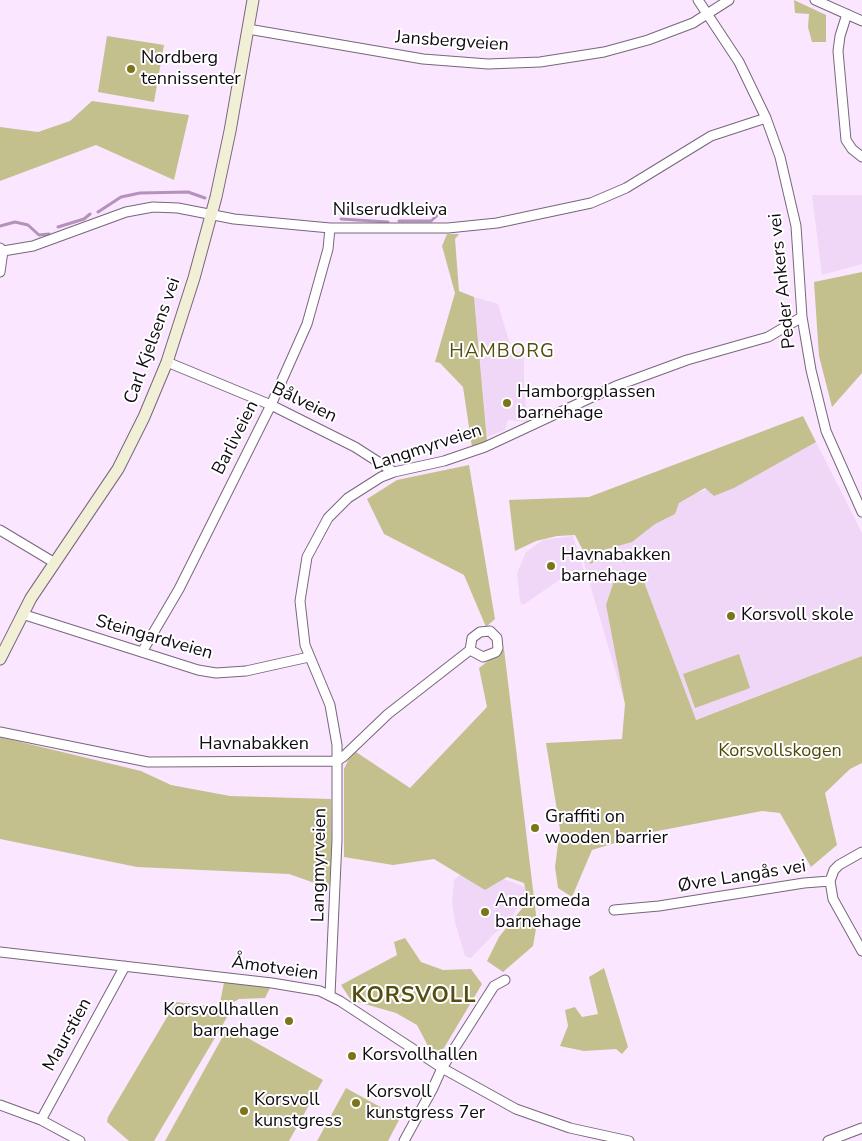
<!DOCTYPE html>
<html>
<head>
<meta charset="utf-8">
<style>
	body { margin:0 }
	canvas { display:block; background:#fae6ff }
</style>
</head>
<body>
<canvas width="862" height="1141"></canvas>
<script>
const ctx = document.querySelector('canvas').getContext('2d');
ctx.lineJoin = 'round';
function fillPath(path, color) { ctx.fillStyle = color; ctx.fill(path, 'evenodd'); }
const toPath = rows => new Path2D(rows.map(r => 'M' + r).join(''));
function stroke(path, color, width, dash) { ctx.strokeStyle = color; ctx.lineWidth = width; ctx.lineCap = dash ? 'butt' : 'round'; ctx.setLineDash(dash || []); ctx.stroke(path); }
function write(font, color, halo, rows, align = 'center') {
  ctx.font = font + ' "Nunito Sans",sans-serif'; ctx.lineWidth = 4; ctx.setLineDash([]); ctx.textBaseline = 'middle'; ctx.strokeStyle = halo; ctx.fillStyle = color; for (const [text, x, y, turn = 0] of rows) {
    ctx.save(); ctx.translate(x, y); ctx.rotate((+turn || 0) * Math.PI / 180); ctx.textAlign = isNaN(turn) ? turn : align; if (halo) ctx.strokeText(text, 0, 0); ctx.fillText(text, 0, 0); ctx.restore();
  }
}
const built = toPath([
	[812,195,862,195,862,264,822,275],
	[474,297,498,304,513,354,524,350,524,391,528,422,508,420,505,430,487,437],
	[816,442,862,533,862,656,674,728,625,704,583,560,600,533,674,501,728,482],
	[573,536,584,571,568,574,523,605,520,602,517,573,526,552,543,540],
	[475,863,496,876,527,888,511,920,494,934,471,958,465,956,455,922,452,903,454,880]
]);
const green = toPath([
	[794,0,826,15,826,42,812,42,808,27,809,14,795,13],
	[107,36,164,45,154,102,98,92],
	[92,101,189,115,174,180,96,145,0,181,0,127,38,132,70,121],
	[447,234,459,234,455,239,459,291,474,297,487,441,472,447,463,387,440,363,435,362,455,293,442,246],
	[862,272,862,373,832,407,819,356,814,282],
	[803,416,816,442,734,488,714,496,705,488,679,503,675,514,655,524,632,542,600,551,596,561,590,564,575,535,557,536,536,541,515,551,509,500,589,497],
	[469,465,495,619,486,627,464,575,384,534,367,499,397,480],
	[641,574,696,720,862,656,862,763,850,769,825,793,837,845,811,867,780,813,762,811,647,833,592,850,572,897,558,888,555,867,560,829,546,743,622,739,625,704,606,605,614,581],
	[504,649,537,923,533,946,503,972,487,961,499,937,528,901,524,883,507,877,485,890,434,859,393,865,344,857,344,769,353,750,410,788,487,707,479,668],
	[739,654,750,688,695,708,683,674],
	[0,737,141,771,171,785,230,796,331,799,332,856,329,888,289,874,137,867,0,839],
	[405,938,421,962,443,970,471,969,482,984,444,1048,436,1054,428,1046,417,1025,396,1013,351,1000,341,985,397,955,394,942],
	[604,968,628,1047,622,1054,616,1049,584,1051,560,1046,568,1026,565,1010,575,1007,582,1017,598,1014,589,977],
	[224,982,270,988,265,998,239,999,232,1003,226,1019,154,1141,129,1141,107,1122,108,1117,176,1002,217,1007,220,1003],
	[228,1027,323,1080,289,1141,165,1141],
	[346,1088,400,1118,388,1141,317,1141]
]);
const stream = toPath([
	[98,212,121,197,140,193,188,192,205,198],
	[341,219,388,222],
	[399,221,431,221,445,208],
	[0,226,15,222,28,225,39,235,49,234],
	[58,227,84,219,90,214]
]);
const minor = toPath([
	[698,0,739,62,766,118,780,157,796,226,802,317,811,370,826,431,862,512],
	[815,0,862,21],
	[847,14,840,36,838,51,845,129,846,140,852,149,862,157],
	[248,29,423,59,488,64,540,62,604,52,648,40,693,23,729,0],
	[0,248,3,251,33,246,126,212,153,207,178,208,234,219,330,228,448,228,497,223,591,203,626,188,711,136,766,118],
	[0,272,3,251],
	[167,362,271,405,355,447,394,472],
	[0,530,55,563],
	[22,614,198,670,216,673,246,671,309,657],
	[142,652,179,589,271,405,307,324,328,249,330,228],
	[0,732,148,762,337,761,343,757,388,714,470,650,483,657,496,652,498,648,497,638,490,631,480,632,472,638,470,650],
	[862,852,839,865,834,870,830,881,833,899,862,951],
	[614,910,659,906,804,883,830,881],
	[0,952,272,983,320,991,340,1001,442,1068,516,1109,570,1128,629,1141],
	[330,995,337,840,337,745,330,705,305,645,300,601,307,557,328,518,348,498,381,477,394,472,444,461,485,447,616,386,687,360,768,337,802,317],
	[0,1105,41,1120,80,1141],
	[41,1120,125,966],
	[404,1141,433,1088,442,1068,494,986,505,980],
	[828,1141,862,1128]
]);
const secondary = toPath([
	[0,659,31,598,118,469,144,417,167,362,194,278,216,197,230,131,253,0]
]);
const markers = [
	[131,69,5,"#7c7519"],
	[507,403,5,"#7c7519"],
	[551,566,5,"#7c7519"],
	[731,616,5,"#7c7519"],
	[535,828,5,"#7c7519"],
	[485,912,5,"#7c7519"],
	[289,1021,5,"#7c7519"],
	[352,1056,5,"#7c7519"],
	[356,1103,5,"#7c7519"],
	[244,1111,5,"#7c7519"]
];
const streetNames = [
	["Jansbergveien",452,42,4],
	["Nilserudkleiva",390,211],
	["Peder Ankers vei",783,281,-96],
	["Carl Kjelsens vei",153,341,-70],
	["Bålveien",304,403,26],
	["Barliveien",236,438,-63],
	["Langmyrveien",427,448,-18],
	["Steingardveien",154,638,16],
	["Havnabakken",254,745],
	["Langmyrveien",320,865,-89],
	["Øvre Langås vei",742,877,-9],
	["Åmotveien",275,969,8],
	["Maurstien",68,1035,-61]
];
const poiNames = [
	["Nordberg",141,59],
	["tennissenter",141,80],
	["Hamborgplassen",517,393],
	["barnehage",517,414],
	["Havnabakken",561,556],
	["barnehage",561,577],
	["Korsvoll skole",741,616],
	["Graffiti on",545,818],
	["wooden barrier",545,839],
	["Andromeda",495,902],
	["barnehage",495,923],
	["Korsvollhallen",279,1011,"right"],
	["barnehage",279,1032,"right"],
	["Korsvollhallen",362,1056],
	["Korsvoll",366,1093],
	["kunstgress 7er",366,1114],
	["Korsvoll",254,1101],
	["kunstgress",254,1122]
];
const parkNames = [
	["Korsvollskogen",780,752]
];
const neighbourhoodNames = [
	["HAMBORG",502,352]
];
const districtNames = [
	["KORSVOLL",414,997]
];
fillPath(built, '#f1d7f7');
fillPath(green, '#c3c08e');
stroke(stream, '#b492bc', 3);
stroke(minor, '#78667c', 11);
stroke(secondary, '#78667c', 13);
stroke(minor, '#fff', 9);
stroke(secondary, '#f1efd6', 11);
for (const [x, y, r, color] of markers) { const dot = new Path2D(); dot.arc(x, y, r, 0, 2 * Math.PI); ctx.fillStyle = color; ctx.fill(dot); stroke(dot, '#fff', 2); }
write('18px', '#0f0911', '#fff', streetNames);
write('18px', '#0f0911', '#fff', poiNames, 'left');
write('18px', '#4e4905', '#fff', parkNames);
ctx.letterSpacing = '1px';
write('19px', '#534e10', '#fff', neighbourhoodNames);
ctx.letterSpacing = '0px';
ctx.letterSpacing = '1px';
write('bold 22px', '#534e10', '#fff', districtNames);
ctx.letterSpacing = '0px';
</script>
</body>
</html>
